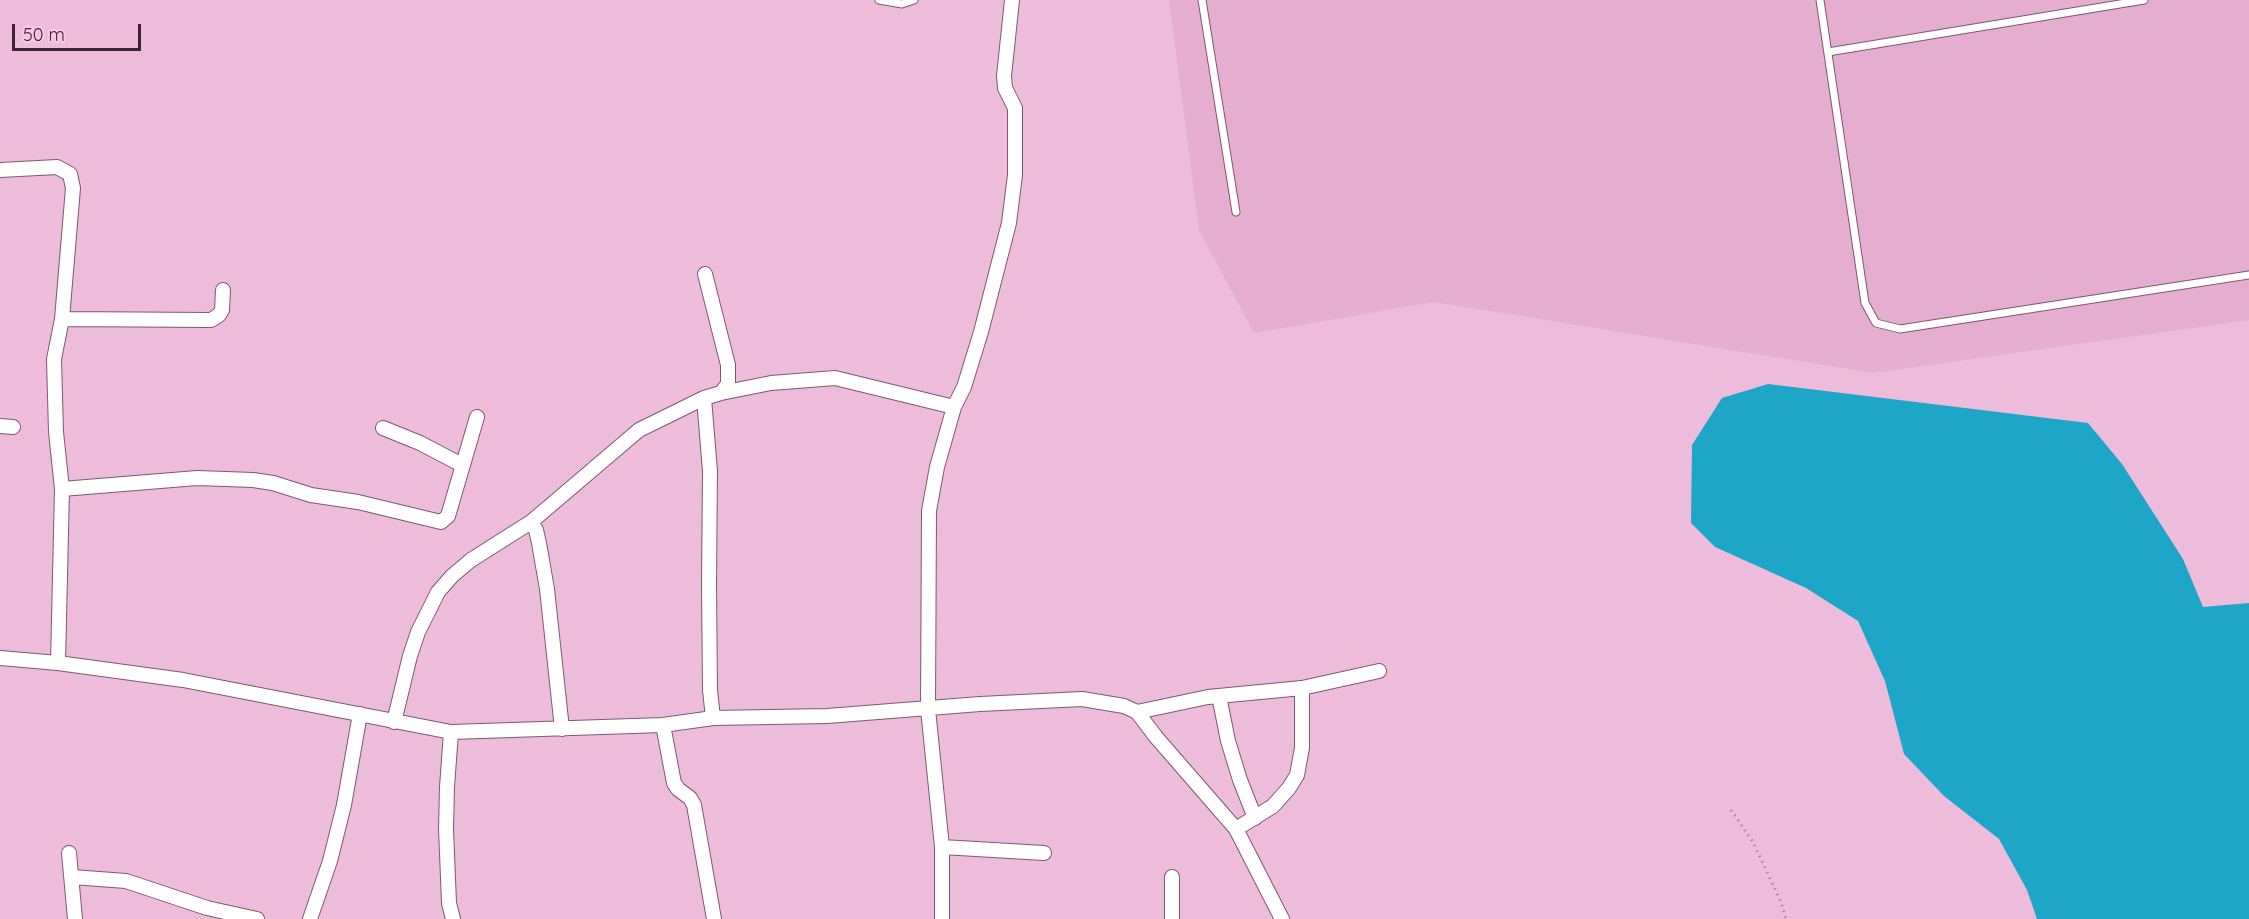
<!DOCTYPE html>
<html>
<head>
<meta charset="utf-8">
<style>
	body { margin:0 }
	#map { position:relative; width:2249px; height:919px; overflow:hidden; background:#eebcdb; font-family:Quicksand,sans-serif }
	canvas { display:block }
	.scale { position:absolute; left:12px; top:24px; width:129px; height:27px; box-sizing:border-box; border:3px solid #392632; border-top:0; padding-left:8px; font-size:18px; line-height:21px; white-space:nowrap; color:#392632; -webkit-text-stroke:4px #fcc8e8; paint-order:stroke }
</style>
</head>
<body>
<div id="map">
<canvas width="2249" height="919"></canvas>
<div class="scale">50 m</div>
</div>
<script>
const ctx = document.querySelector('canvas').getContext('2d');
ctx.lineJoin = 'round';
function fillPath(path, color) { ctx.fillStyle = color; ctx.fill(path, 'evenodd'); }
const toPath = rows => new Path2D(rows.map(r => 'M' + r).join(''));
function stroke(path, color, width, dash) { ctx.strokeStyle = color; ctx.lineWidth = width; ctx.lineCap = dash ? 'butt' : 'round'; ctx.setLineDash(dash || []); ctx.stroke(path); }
const built = toPath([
	[1169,0,2249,0,2249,320,1873,373,1434,302,1254,333,1199,230]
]);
const water = toPath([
	[1768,384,2088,423,2122,464,2183,559,2203,607,2249,603,2249,919,2037,919,2027,890,1999,839,1944,796,1904,754,1885,681,1858,621,1806,588,1715,547,1691,523,1692,445,1722,398]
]);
const path = toPath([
	[1731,810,1753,842,1781,902,1786,919]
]);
const lane = toPath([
	[879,0,902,4,914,0],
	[1202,0,1236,212],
	[1820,0,1865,303,1876,323,1900,329,2249,275],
	[1828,52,2144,0]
]);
const street = toPath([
	[0,170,57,167,70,174,73,188,62,319,54,359,56,432,62,489,58,663],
	[62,319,211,320,219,315,222,310,223,290],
	[721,393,771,383,835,378,954,407],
	[704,398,710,471,709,585,710,690,713,718],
	[0,426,13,427],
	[383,428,420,443,462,465],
	[62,489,197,478,253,480,273,483,311,495,358,502,441,522,448,516,477,417],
	[531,522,536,530,539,543,547,589,562,729],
	[0,658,58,663,183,680,451,732,663,725,713,718,827,716,980,704,1082,699,1124,706,1137,712,1156,737,1236,829,1282,919],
	[1219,696,1228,741,1240,780,1255,818],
	[1137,712,1208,697,1302,688,1379,671],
	[394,722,410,656,418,632,438,592,452,576,471,560,531,522,639,430,704,398,721,393,728,384,728,365,705,274],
	[663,725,674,783,678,789,690,798,694,805,714,919],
	[451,732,447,787,446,829,449,903,453,919],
	[1236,829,1273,806,1289,788,1297,775,1302,748,1302,688],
	[942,847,1044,853],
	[69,853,75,919],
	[72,877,126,881,207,908,257,919],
	[1172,877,1172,919],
	[310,919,330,861,344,805,360,714],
	[942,919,942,847,928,709,929,511,937,467,954,407,964,387,981,332,1009,223,1015,175,1015,108,1005,88,1004,76,1012,0]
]);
fillPath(built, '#e5add0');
fillPath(water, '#1ea6c9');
stroke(lane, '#825672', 9);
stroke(street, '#825672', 16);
stroke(path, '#ae879f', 3, [1.5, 4.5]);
stroke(lane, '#fff', 7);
stroke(street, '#fff', 14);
</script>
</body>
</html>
